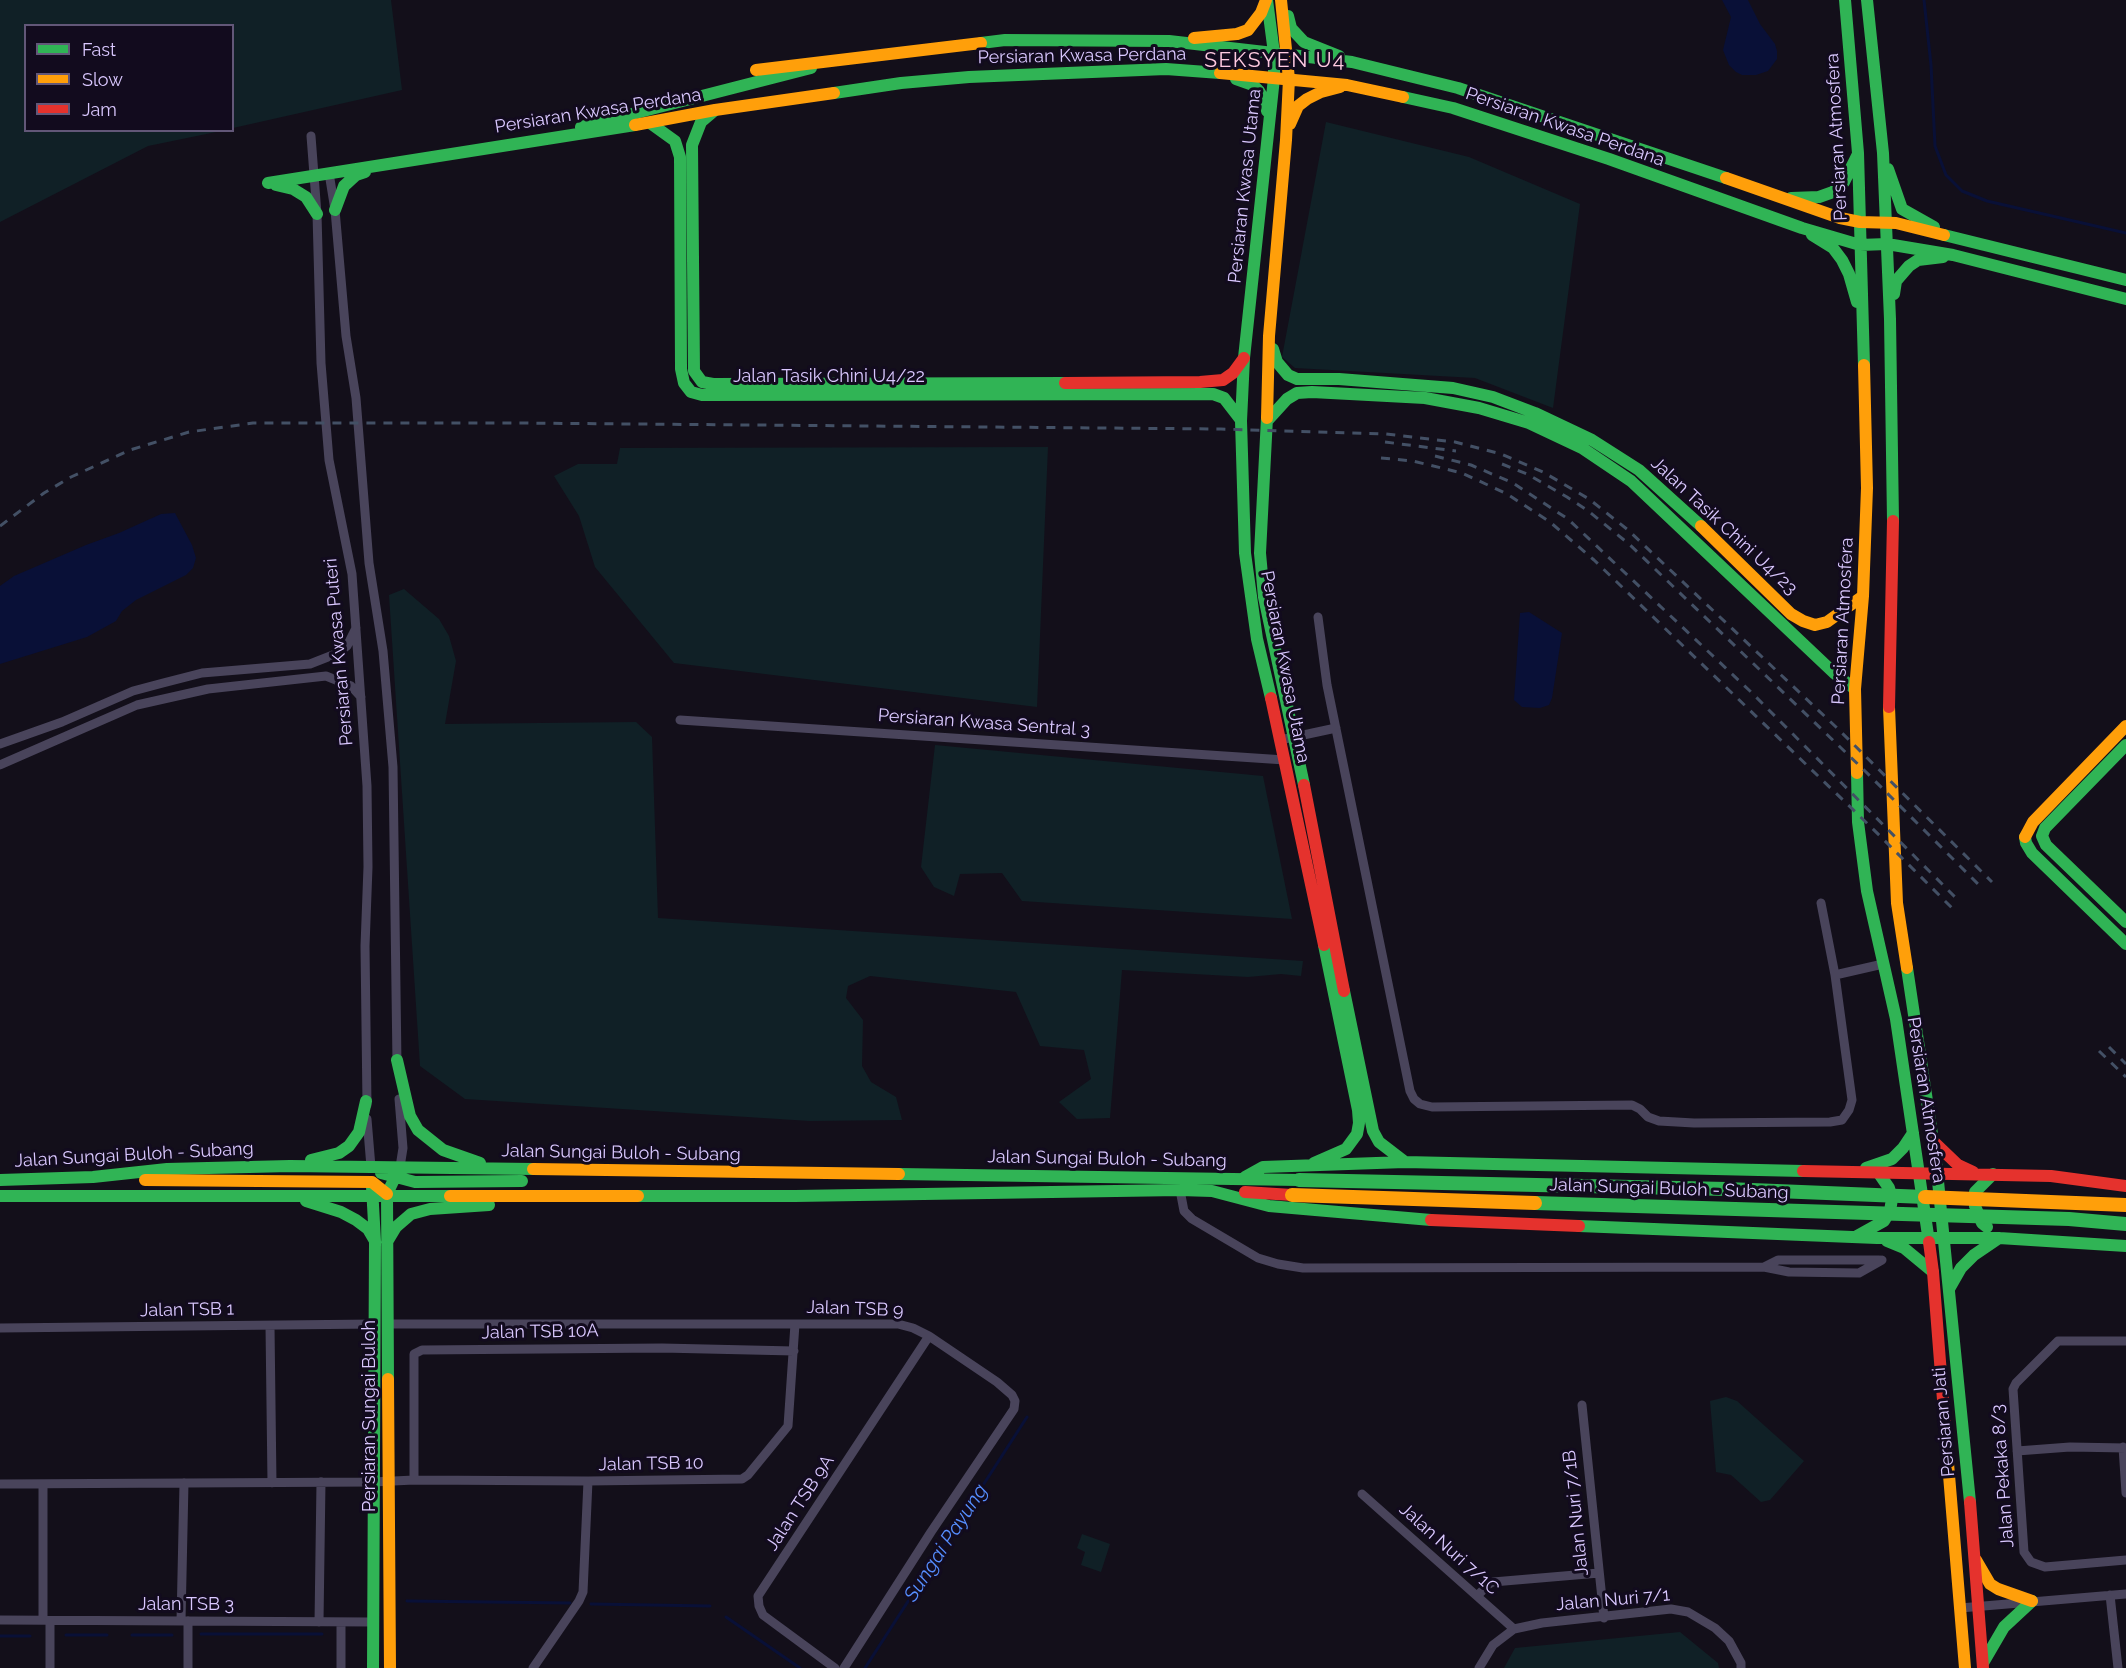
<!DOCTYPE html>
<html>
<head>
<meta charset="utf-8">
<style>
	body { margin:0 }
	#map { position:relative; width:2126px; height:1668px; overflow:hidden; background:#130f1a; font-family:Raleway,sans-serif }
	canvas { display:block }
	.legend { position:absolute; left:24px; top:24px; width:210px; height:108px; box-sizing:border-box; background:#120b1e; border:2px solid #625778; margin:0; padding:8px 10px; list-style:none; font-size:18px; color:#dac8ff }
	.legend li { display:flex; align-items:center; gap:12px; height:30px }
	.legend b { width:30px; border:2px solid #625778 }
</style>
</head>
<body>
<div id="map">
<canvas width="2126" height="1668"></canvas>
<ul class="legend">
<li><b style="height:8px;background:#30b455"></b>Fast</li>
<li><b style="height:8px;background:#ff9f0a"></b>Slow</li>
<li><b style="height:8px;background:#e5322d"></b>Jam</li>
</ul>
</div>
<script>
const ctx = document.querySelector('canvas').getContext('2d');
ctx.lineJoin = 'round';
function fillPath(path, color) { ctx.fillStyle = color; ctx.fill(path, 'evenodd'); }
const toPath = rows => new Path2D(rows.map(r => 'M' + r).join(''));
function stroke(path, color, width, dash) { ctx.strokeStyle = color; ctx.lineWidth = width; ctx.lineCap = dash ? 'butt' : 'round'; ctx.setLineDash(dash || []); ctx.stroke(path); }
function write(font, color, halo, rows, align = 'center') {
  ctx.font = font + ' Raleway,sans-serif'; ctx.lineWidth = 6; ctx.setLineDash([]); ctx.textBaseline = 'middle'; ctx.strokeStyle = halo; ctx.fillStyle = color; for (const [text, x, y, turn = 0] of rows) {
    ctx.save(); ctx.translate(x, y); ctx.rotate((+turn || 0) * Math.PI / 180); ctx.textAlign = isNaN(turn) ? turn : align; if (halo) ctx.strokeText(text, 0, 0); ctx.fillText(text, 0, 0); ctx.restore();
  }
}
const green = toPath([
	[0,0,391,0,402,90,233,128,232,26,26,26,26,130,221,131,148,146,0,222],
	[1326,122,1469,157,1580,204,1553,408,1475,378,1295,368,1282,357],
	[1048,447,1037,707,674,663,595,567,579,516,554,476,578,464,617,464,620,448],
	[404,589,439,619,449,636,456,661,445,724,636,722,652,737,658,918,1303,961,1301,976,1281,974,1248,977,1122,970,1110,1118,1077,1119,1059,1102,1091,1079,1084,1050,1040,1046,1016,992,870,976,848,986,846,998,863,1020,862,1066,871,1082,896,1097,902,1120,810,1121,465,1099,420,1066,389,595],
	[935,745,1263,776,1292,919,1022,901,1002,873,960,874,954,896,934,887,921,867],
	[1726,1397,1737,1401,1804,1461,1770,1500,1761,1502,1731,1475,1716,1472,1710,1401],
	[1082,1534,1110,1544,1101,1572,1081,1565,1085,1552,1077,1548],
	[1680,1632,1718,1663,1719,1668,1504,1668,1515,1648]
]);
const water = toPath([
	[1722,0,1748,0,1760,24,1775,44,1777,51,1777,59,1768,71,1756,75,1742,75,1736,72,1729,65,1723,50,1731,17],
	[175,513,192,545,196,558,193,568,186,575,136,600,122,611,116,621,87,637,0,664,0,586,14,576,86,545,119,533,161,514],
	[1529,612,1562,633,1552,698,1549,705,1540,708,1522,707,1514,700,1520,613]
]);
const stream = toPath([
	[1924,0,1931,65,1935,146,1946,175,1962,191,1987,201,2126,233],
	[407,1601,570,1603],
	[591,1604,710,1606],
	[726,1617,800,1668],
	[201,1634,322,1634],
	[66,1635,107,1635],
	[132,1635,172,1635],
	[0,1636,30,1636],
	[865,1668,1027,1417]
]);
const street = toPath([
	[311,136,317,214,321,363,329,460,352,574,367,786,368,867,365,946,367,1105],
	[329,173,335,210,346,336,356,398,369,563,383,651,393,767,397,1064],
	[1318,617,1327,685,1410,1091,1414,1099,1420,1104,1432,1107,1632,1105,1640,1109,1648,1117,1659,1121,1694,1123,1830,1122,1842,1120,1849,1110,1852,1100,1835,975,1883,964],
	[680,720,1285,760],
	[1280,740,1336,728],
	[0,744,62,722,133,691,163,683,202,673,310,664,338,653,347,646,356,628],
	[0,765,137,705,208,689,326,676,351,686,361,697],
	[1821,903,1835,975],
	[399,1099,403,1148,400,1167],
	[367,1119,371,1167],
	[1180,1190,1184,1211,1192,1219,1258,1258,1278,1264,1303,1268,1764,1267,1789,1272,1859,1273,1882,1260],
	[1764,1267,1778,1260,1879,1260],
	[387,1324,898,1324,913,1328,929,1336,997,1382,1012,1395,1015,1401,1014,1409,931,1532,844,1668],
	[270,1326,272,1483],
	[0,1328,374,1324],
	[2126,1341,2058,1341,2016,1383,2013,1389,2024,1552,2031,1562,2045,1567,2126,1560],
	[1582,1405,1604,1618],
	[2123,1447,2126,1493],
	[2017,1451,2070,1447,2126,1448],
	[414,1480,414,1354,422,1350,662,1348,794,1351],
	[0,1484,373,1482,414,1480,588,1481,742,1479,748,1475,788,1426,795,1324],
	[1362,1494,1514,1629],
	[2110,1595,2118,1668],
	[1477,1596,1489,1584,1493,1582,1599,1573],
	[1960,1608,2126,1594],
	[0,1620,372,1622],
	[43,1620,43,1484],
	[50,1621,50,1668],
	[181,1621,184,1483],
	[319,1622,321,1482],
	[341,1622,341,1668],
	[188,1668,188,1621],
	[533,1668,579,1601,583,1592,588,1481],
	[835,1668,763,1615,759,1606,758,1596,929,1336],
	[1479,1668,1493,1645,1514,1629,1542,1623,1671,1609,1688,1612,1715,1628,1729,1641,1741,1663,1741,1668]
]);
const fast = toPath([
	[1267,0,1274,53,1274,78,1244,358,1241,421,1245,553,1257,639,1271,698],
	[1845,0,1858,153,1864,365],
	[1867,0,1883,153,1890,319,1893,521],
	[1288,16,1291,28,1304,42,1339,56],
	[981,43,1005,40,1169,41,1352,62,1458,88,1726,178],
	[1236,79,1253,85,1259,91,1266,103,1267,111],
	[834,93,901,83,969,77,1166,69,1220,73],
	[1403,97,1453,108,1609,159,1802,228,1860,245,1887,244,1953,255,2126,299],
	[714,111,701,122,692,145,694,371,702,382,713,384,1065,383],
	[650,123,675,141,680,157,681,369,684,383,691,392,702,395,1213,394,1224,398,1241,420],
	[581,127,811,68],
	[1888,169,1902,209,1934,227],
	[268,183,635,125],
	[276,185,293,189,306,197,317,214],
	[1791,198,1819,197,1833,192,1844,182,1857,156],
	[335,210,344,186,356,175,365,172],
	[1812,235,1833,248,1842,260,1849,274,1857,302],
	[1944,235,2126,280],
	[1894,294,1896,281,1909,266,1918,260,1943,257],
	[1273,349,1277,362,1288,375,1297,379,1339,379,1453,388,1493,397,1535,413,1592,440,1639,470,1701,526],
	[1267,418,1260,553,1264,597,1304,785],
	[1267,421,1287,399,1297,393,1312,392,1425,398,1479,408,1529,423,1582,448,1631,481,1834,673,1855,689],
	[1857,773,1858,822,1867,891,1896,1019,1929,1242],
	[2042,836,2045,828,2126,745],
	[2042,836,2046,845,2126,922],
	[2025,837,2026,843,2032,853,2126,944],
	[1907,968,1936,1161,1970,1502],
	[1344,991,1373,1131,1379,1142,1405,1162],
	[397,1060,410,1116,418,1130,443,1150,480,1163],
	[311,1160,339,1153,349,1146,359,1132,366,1101],
	[1314,1163,1346,1149,1357,1134,1359,1123,1358,1110,1324,945],
	[1866,1168,1892,1159,1903,1148,1913,1133],
	[381,1173,415,1182,522,1181],
	[899,1174,1299,1180],
	[1245,1177,1263,1167,1405,1162,1803,1171],
	[0,1180,93,1177,167,1169,290,1166,533,1169],
	[372,1187,375,1241,373,1668],
	[0,1196,450,1196],
	[638,1196,795,1196,1180,1190,1212,1191,1269,1206,1431,1220],
	[306,1201,341,1212,356,1220,368,1229,375,1241],
	[1579,1226,1877,1238,1999,1238,2126,1246],
	[1987,1227,1982,1223,1975,1206,1975,1192,1993,1174],
	[1857,1236,1884,1221,1890,1211,1892,1199,1889,1188,1878,1172],
	[1887,1241,1904,1248,1933,1272],
	[387,1242,396,1227,411,1214,430,1209,489,1205],
	[1949,1289,1961,1268,1974,1255,1999,1238],
	[388,1379,387,1194,399,1169],
	[1983,1663,2004,1627,2032,1601]
]);
const slow = toPath([
	[1194,38,1237,34,1248,30,1261,13,1266,0],
	[756,70,981,43],
	[1220,73,1347,85,1403,97],
	[1290,124,1298,106,1307,99,1321,92,1340,87],
	[635,125,715,110,834,93],
	[1726,178,1840,218,1860,222,1896,223,1944,235],
	[1267,418,1269,336,1286,140,1289,79,1281,0],
	[1701,526,1791,614,1803,621,1815,625,1827,622,1863,596],
	[1889,707,1897,903,1907,968],
	[1857,773,1855,689,1863,596,1867,488,1864,365],
	[2025,837,2033,822,2126,726],
	[533,1169,899,1174],
	[145,1180,372,1182,387,1194],
	[450,1196,638,1196],
	[388,1379,390,1668],
	[1947,1451,1965,1668],
	[1976,1560,1990,1584,1998,1589,2032,1601]
]);
const jam = toPath([
	[1065,383,1200,382,1223,380,1233,373,1244,358],
	[1271,698,1324,945],
	[1889,707,1893,521],
	[1304,785,1344,991],
	[1934,1142,1958,1165,1973,1172],
	[1803,1171,2051,1176,2126,1186],
	[1245,1192,1292,1195],
	[1431,1220,1579,1226],
	[1929,1242,1933,1272,1947,1451],
	[1970,1502,1983,1668]
]);
const rail = toPath([
	[1385,442,1456,451],
	[1435,456,1471,465,1513,483,1568,519,1750,691,1959,901],
	[1381,458,1413,461,1462,473,1507,494,1550,522,1594,560,1871,827,1955,911],
	[1502,464,1527,474,1567,497,1587,510,1629,544,1865,771,1978,884],
	[0,526,44,493,71,477,130,450,189,432,253,423,518,423,1221,429,1386,434,1455,442,1501,454,1543,472,1589,499,1628,530,1836,727,1992,882],
	[2109,1047,2126,1064],
	[2099,1051,2126,1077]
]);
const fastBridge = toPath([
	[1299,1180,1727,1189,1925,1197],
	[1535,1203,2069,1219,2126,1224]
]);
const slowBridge = toPath([
	[1292,1195,1535,1203],
	[1925,1197,2126,1205]
]);
const streetNames = [
	["Persiaran Kwasa Perdana",1082,56,-1],
	["Persiaran Kwasa Perdana",598,111,-9],
	["Persiaran Kwasa Perdana",1565,127,19],
	["Persiaran Atmosfera",1837,137,-93],
	["Persiaran Kwasa Utama",1245,186,-84],
	["Jalan Tasik Chini U4/22",829,377],
	["Jalan Tasik Chini U4/23",1724,526,43],
	["Persiaran Atmosfera",1843,621,-87],
	["Persiaran Kwasa Puteri",339,652,-95],
	["Persiaran Kwasa Utama",1285,667,79],
	["Persiaran Kwasa Sentral 3",984,723,4],
	["Persiaran Atmosfera",1926,1100,81],
	["Jalan Sungai Buloh - Subang",621,1153,1],
	["Jalan Sungai Buloh - Subang",134,1155,-3],
	["Jalan Sungai Buloh - Subang",1107,1159,1],
	["Jalan Sungai Buloh - Subang",1669,1189,2],
	["Jalan TSB 9",855,1309,2],
	["Jalan TSB 1",187,1310,-1],
	["Jalan TSB 10A",540,1332,-1],
	["Persiaran Sungai Buloh",370,1416,-90],
	["Persiaran Jati",1944,1422,-95],
	["Jalan TSB 10",651,1464,-1],
	["Jalan Pekaka 8/3",2003,1476,-94],
	["Jalan TSB 9A",800,1503,-57],
	["Jalan Nuri 7/1B",1576,1513,-96],
	["Jalan Nuri 7/1C",1449,1549,42],
	["Jalan Nuri 7/1",1613,1600,-5],
	["Jalan TSB 3",186,1605]
];
const waterNames = [
	["Sungai Payung",946,1543,-57]
];
const quarterNames = [
	["SEKSYEN U4",1275,61]
];
fillPath(green, '#102026');
fillPath(water, '#091037');
stroke(stream, '#091037', 3);
stroke(street, '#49445b', 9);
stroke(fast, '#30b455', 12);
stroke(slow, '#ff9f0a', 12);
stroke(jam, '#e5322d', 12);
stroke(rail, '#435065', 3, [9, 8]);
stroke(fastBridge, '#30b455', 14);
stroke(slowBridge, '#ff9f0a', 14);
write('18px', '#dac8ff', '#120b1e', streetNames);
write('italic 20px', '#568eff', '#120b1e', waterNames);
ctx.letterSpacing = '1.5px';
write('21px', '#ffcae1', '#120b1e', quarterNames);
ctx.letterSpacing = '0px';
</script>
</body>
</html>
